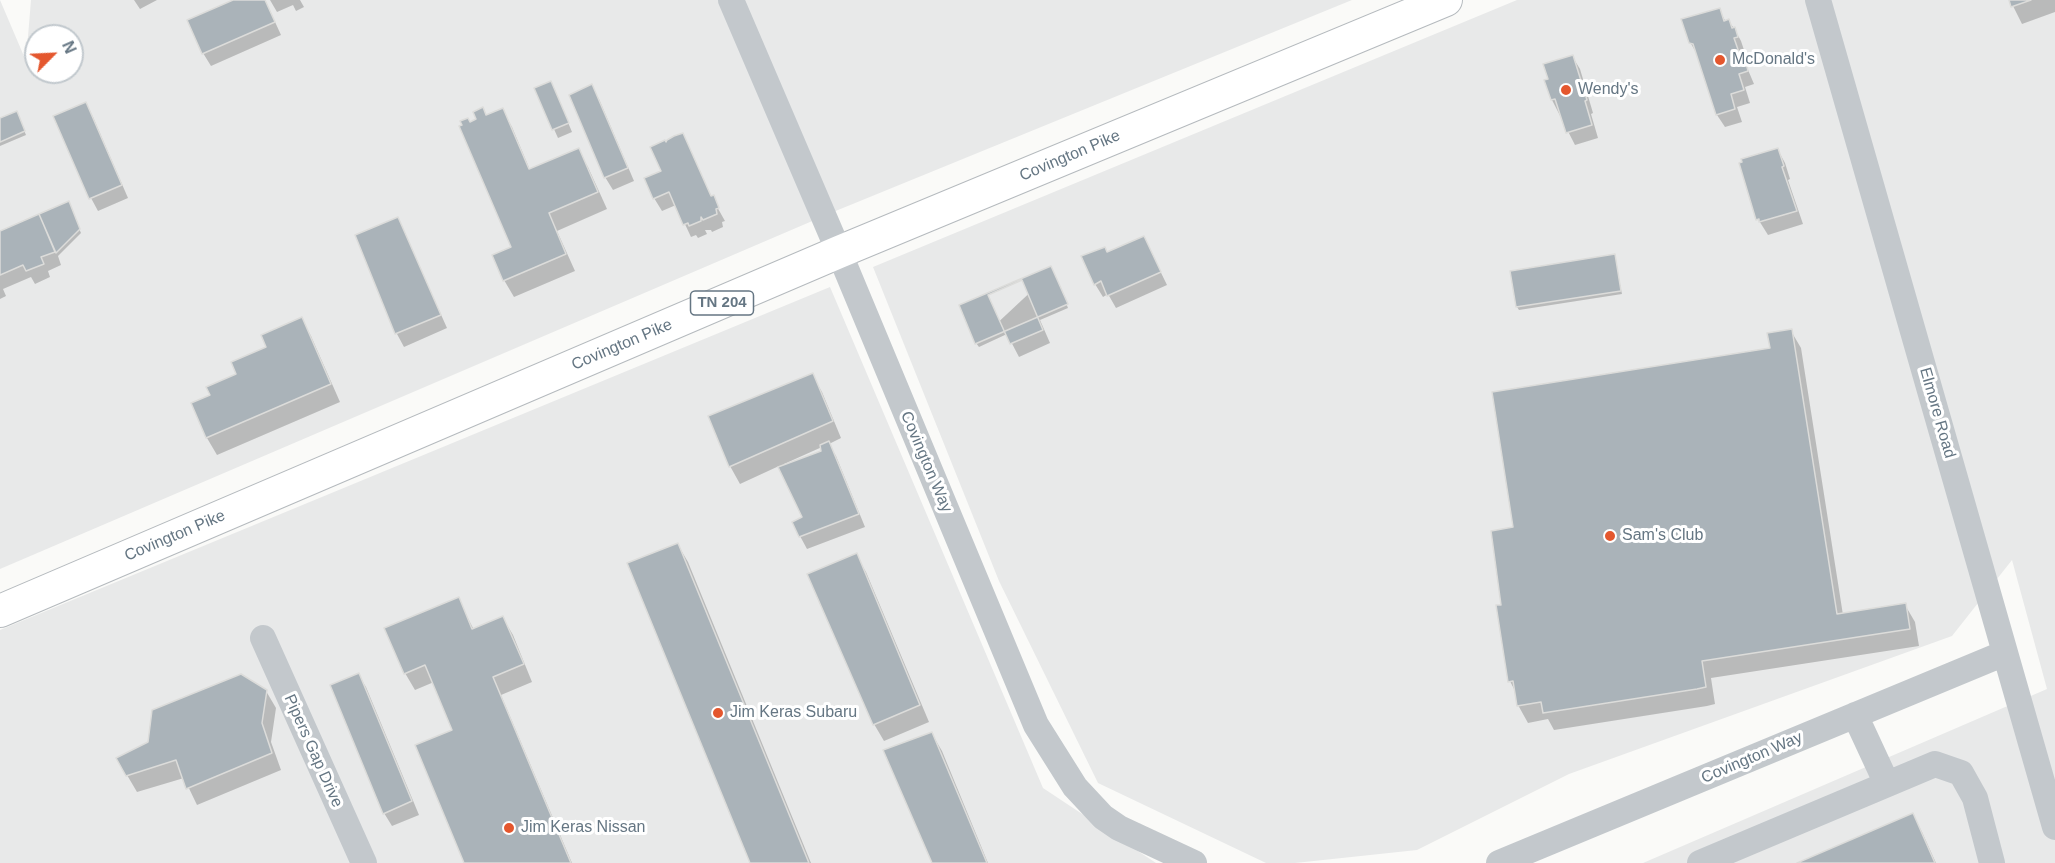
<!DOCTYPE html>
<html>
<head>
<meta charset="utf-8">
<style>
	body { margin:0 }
	#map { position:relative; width:2055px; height:863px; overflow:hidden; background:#fafaf8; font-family:Arial,sans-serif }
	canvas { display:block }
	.north { position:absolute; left:24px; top:24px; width:60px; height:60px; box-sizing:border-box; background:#fff; border:2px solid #c1c8cd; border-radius:50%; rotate:66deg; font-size:16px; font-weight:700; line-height:24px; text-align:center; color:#657683 }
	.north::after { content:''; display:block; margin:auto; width:21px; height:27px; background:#e4572e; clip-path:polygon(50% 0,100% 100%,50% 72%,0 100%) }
</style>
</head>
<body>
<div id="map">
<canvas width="2055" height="863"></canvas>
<div class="north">N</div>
</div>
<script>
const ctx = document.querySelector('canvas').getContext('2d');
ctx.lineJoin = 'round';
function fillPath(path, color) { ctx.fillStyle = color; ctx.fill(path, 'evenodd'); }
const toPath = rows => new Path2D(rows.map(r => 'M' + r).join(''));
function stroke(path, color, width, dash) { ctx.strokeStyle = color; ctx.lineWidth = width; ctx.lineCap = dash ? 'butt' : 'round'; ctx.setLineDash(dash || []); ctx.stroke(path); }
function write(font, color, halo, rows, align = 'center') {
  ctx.font = font + ' Arial,sans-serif'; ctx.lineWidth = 6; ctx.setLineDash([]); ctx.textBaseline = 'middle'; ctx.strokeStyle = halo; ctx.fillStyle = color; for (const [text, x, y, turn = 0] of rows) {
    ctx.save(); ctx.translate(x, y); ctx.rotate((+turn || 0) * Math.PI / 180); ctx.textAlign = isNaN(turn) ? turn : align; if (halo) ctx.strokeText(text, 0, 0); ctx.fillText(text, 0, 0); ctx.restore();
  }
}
const built = toPath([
	[0,0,26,61,31,0,1352,0,838,210,0,569],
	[36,36,72,36,72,72,36,72],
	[1517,0,2055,0,2055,863,1643,863,2047,689,2012,560,1952,636,1569,774,1417,850,1295,863,1266,863,1098,783,999,581,873,267],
	[830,287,1043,788,1156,863,0,863,0,630]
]);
const shadow = toPath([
	[134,0,157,0,140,9],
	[237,0,265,0,281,35,211,66,203,53],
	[270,0,300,0,304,7,296,11,293,5,277,12],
	[2010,0,2055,0,2055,12,2022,24],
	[1719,10,1726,22,1728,21,1734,28,1741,41,1744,50,1740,51,1754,84,1745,87,1750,103,1737,107,1742,122,1725,127,1717,115,1698,56,1690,42],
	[1572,56,1580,69,1593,113,1591,114,1598,138,1575,145,1552,100],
	[591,86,599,99,634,181,613,190,605,177],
	[536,89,555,91,572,132,558,138],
	[86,104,93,117,128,198,98,211,91,198,55,117],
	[502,110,512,127,530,170,578,150,588,167,607,209,557,231,575,271,514,297,504,280,513,248,470,124],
	[18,116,26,135,0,146,0,120],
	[683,135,712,198,725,221,722,222,723,227,712,232,711,230,705,230,707,234,698,238,696,235,691,237,676,205,662,211,654,198,663,172,667,146],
	[1778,150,1785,163,1790,179,1788,180,1803,224,1768,235,1758,219,1741,164],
	[68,203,81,233,58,256,61,265,48,271,50,277,35,284,31,277,3,289,6,296,0,299,0,232],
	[404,232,447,328,404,347,397,334,357,236],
	[1144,238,1167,285,1116,308,1108,294,1103,297,1095,284,1107,254],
	[1614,256,1622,294,1519,310,1517,307],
	[1053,271,1068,308,1040,320,1050,343,1019,357,1007,334,979,347,976,343],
	[302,319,311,336,340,402,217,455,207,438,238,375],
	[1791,331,1801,348,1843,615,1905,605,1915,622,1919,646,1711,678,1715,704,1707,706,1554,730,1548,719,1528,723,1518,705,1516,693,1510,681,1502,606,1515,528,1771,350],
	[812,375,822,392,841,438,829,444,836,456,865,527,807,549,800,536,804,518,779,466,740,484,730,466],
	[822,447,823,452,785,466,784,464],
	[678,545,688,562,811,863,752,863],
	[856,555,866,572,929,722,884,741,874,724],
	[458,599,474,630,503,618,513,635,532,682,501,695,572,863,466,863,454,731,434,682,415,690,405,673],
	[358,674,366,687,419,815,392,826,384,813],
	[266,691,276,708,271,742,281,770,197,805,184,778,137,792,127,775,150,743],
	[932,734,942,751,988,863,934,863],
	[1913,815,1922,832,1936,863,1801,863]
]);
const building = toPath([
	[233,0,265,0,275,22,202,54,187,20,233,0],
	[2009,0,2031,0,2011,7,2009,0],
	[1720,8,1724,21,1729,19,1732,28,1735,27,1738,37,1734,38,1743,64,1746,63,1748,71,1739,74,1744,90,1731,94,1735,109,1716,115,1693,44,1689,43,1681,19,1720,8],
	[1573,55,1587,100,1585,101,1592,125,1566,133,1555,99,1551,100,1544,80,1548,79,1543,64,1573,55],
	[551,81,569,123,552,130,534,88,551,81],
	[592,84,628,168,604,178,569,95,592,84],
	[86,102,122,185,89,199,53,116,86,102],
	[483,107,486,115,503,108,529,169,579,148,598,192,549,213,566,254,503,281,492,255,511,247,459,126,462,125,460,121,468,118,470,122,476,119,473,112,483,107],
	[17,111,25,131,0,142,0,118,17,111],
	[683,133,711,196,714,195,719,208,716,209,717,214,703,220,701,217,701,221,689,226,688,223,683,225,669,192,653,199,644,178,661,171,650,147,665,140,666,142,667,140,674,136,683,133],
	[1778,148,1784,166,1782,167,1797,211,1759,222,1759,219,1756,220,1739,163,1742,162,1741,159,1778,148],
	[69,201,80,229,56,253,39,214,69,201],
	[39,214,55,252,41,257,44,264,26,271,23,265,0,275,0,231,39,214],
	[398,217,441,315,395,334,355,235,398,217],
	[1144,236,1161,272,1107,296,1101,281,1094,285,1081,256,1105,247,1107,252,1144,236],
	[1615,254,1621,291,1516,307,1510,271,1615,254],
	[1051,266,1068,304,975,344,959,305,1051,266],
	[1022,280,1043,330,1010,344,988,295,1022,280],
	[302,317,331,384,206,438,191,403,210,395,206,387,236,374,231,362,266,347,261,335,302,317],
	[1792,329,1837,614,1906,603,1910,629,1702,661,1706,687,1697,689,1543,713,1541,702,1517,706,1513,681,1508,682,1496,605,1501,605,1491,531,1513,527,1492,392,1770,348,1767,333,1792,329],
	[813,373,833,421,729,467,708,416,813,373],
	[829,441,859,514,799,537,792,522,802,517,778,467,821,451,820,445,829,441],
	[678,543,809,863,750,863,627,563,678,543],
	[857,553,920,705,873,725,807,574,857,553],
	[459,597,472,629,503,616,524,664,493,677,571,863,464,863,415,745,452,730,425,665,404,674,384,628,459,597],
	[359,673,412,801,383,814,330,685,359,673],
	[241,674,267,690,262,723,272,753,186,789,176,760,126,776,116,758,148,742,152,710,241,674],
	[932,732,987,863,932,863,883,750,932,732],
	[1913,813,1935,863,1797,863,1913,813]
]);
const minor = toPath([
	[731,0,839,252,1036,725,1075,787,1103,817,1119,828,1194,863],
	[1818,0,2055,827],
	[263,638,364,863],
	[1855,715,1887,784],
	[1499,863,2005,653],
	[1700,863,1935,764,1961,773,1975,798,1992,863]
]);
const major = toPath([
	[0,611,839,252,1446,0]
]);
const markers = [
	[1720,60,6,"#e4572e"],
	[1566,90,6,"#e4572e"],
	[1610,536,6,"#e4572e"],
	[718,713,6,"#e4572e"],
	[509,828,6,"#e4572e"]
];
const shields = [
	[722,303,63]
];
const shieldNames = [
	["TN 204",722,303]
];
const poiNames = [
	["McDonald's",1732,60],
	["Wendy's",1578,90],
	["Sam's Club",1622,536],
	["Jim Keras Subaru",730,713],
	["Jim Keras Nissan",521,828]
];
const streetNames = [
	["Covington Pike",1070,156,-23],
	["Covington Pike",622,345,-23],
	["Elmore Road",1937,413,74],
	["Covington Way",926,462,67],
	["Covington Pike",175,536,-23],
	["Pipers Gap Drive",313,751,66],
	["Covington Way",1752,758,-23]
];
fillPath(built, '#e8e9e9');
fillPath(shadow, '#0003');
fillPath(building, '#aab3b9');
stroke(building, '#dcdcda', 1.5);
stroke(major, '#b5babe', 34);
stroke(minor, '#c3c8cc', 26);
stroke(major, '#fff', 32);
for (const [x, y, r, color] of markers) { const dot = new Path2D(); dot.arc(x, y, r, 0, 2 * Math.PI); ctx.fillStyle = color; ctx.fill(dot); stroke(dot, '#fff', 2); }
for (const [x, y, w] of shields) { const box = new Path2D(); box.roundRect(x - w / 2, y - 12, w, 24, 4.5); ctx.fillStyle = '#fff'; ctx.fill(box); stroke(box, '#657683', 1.5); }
write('bold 15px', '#657683', null, shieldNames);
write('16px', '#657683', '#fff', poiNames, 'left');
write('16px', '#657683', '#fff', streetNames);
</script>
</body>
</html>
